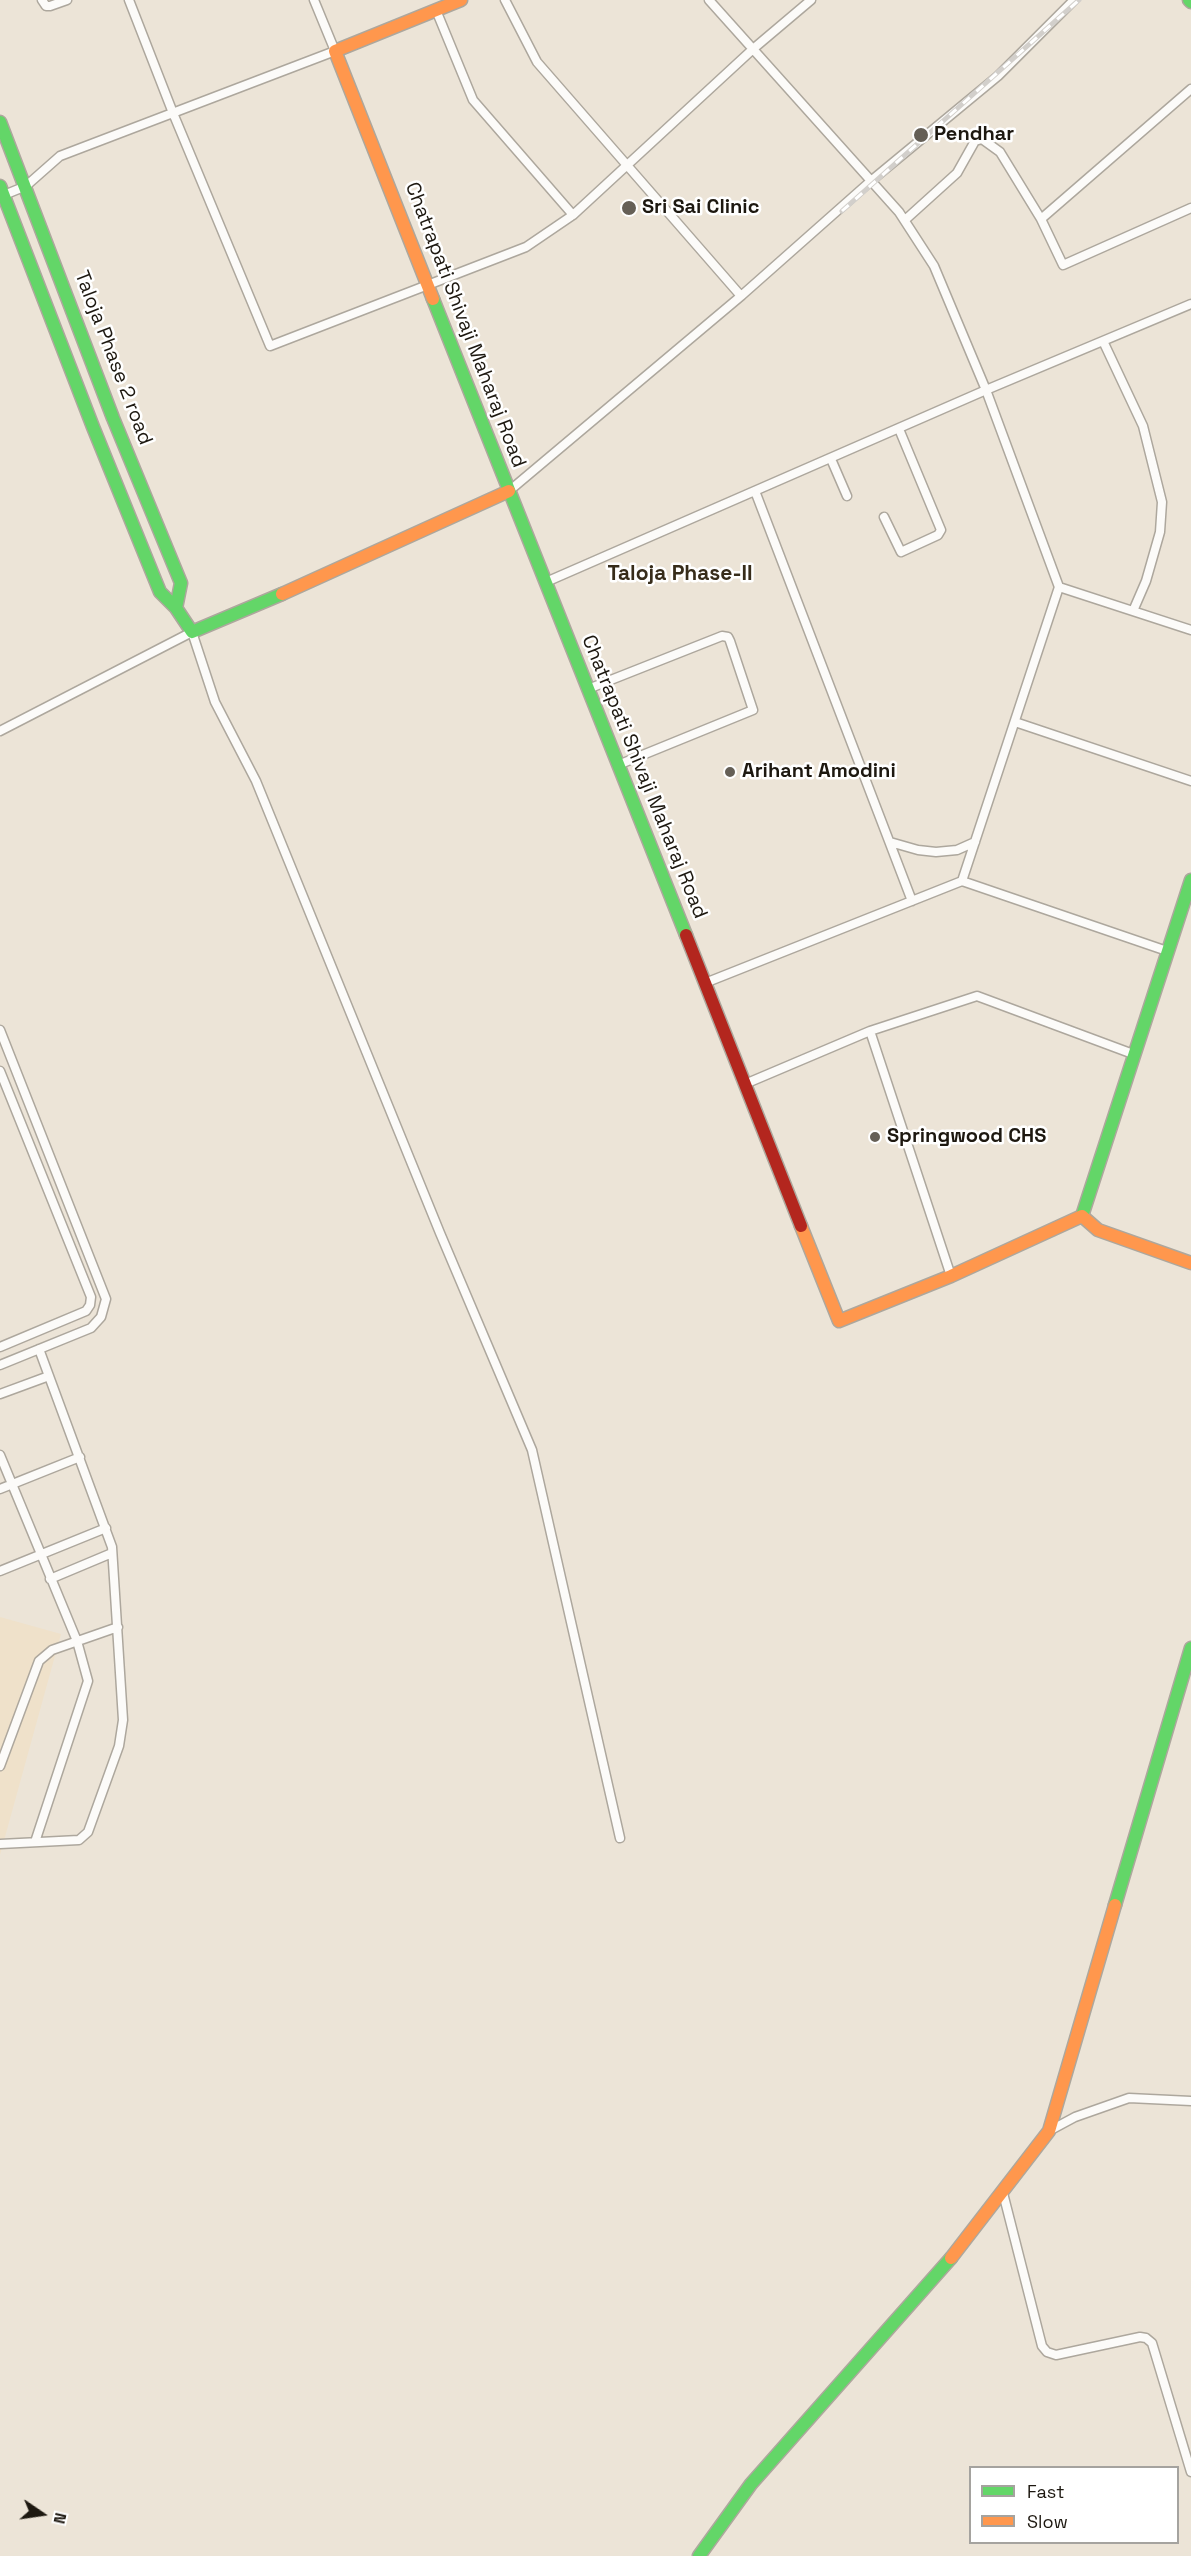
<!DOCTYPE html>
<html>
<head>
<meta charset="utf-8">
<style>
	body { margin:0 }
	#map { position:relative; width:1191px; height:2556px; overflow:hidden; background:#ece4d7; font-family:"Space Grotesk",sans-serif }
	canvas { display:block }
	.legend { position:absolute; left:969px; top:2466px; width:210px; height:78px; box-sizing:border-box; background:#fff; border:2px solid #a5a39f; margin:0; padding:8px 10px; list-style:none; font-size:18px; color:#1d1810 }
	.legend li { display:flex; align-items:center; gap:12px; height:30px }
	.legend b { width:30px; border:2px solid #a5a39f }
	.north { position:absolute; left:12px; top:2484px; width:60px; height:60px; -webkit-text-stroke:4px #fff; paint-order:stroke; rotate:103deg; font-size:16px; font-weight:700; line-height:24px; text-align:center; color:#1d1810 }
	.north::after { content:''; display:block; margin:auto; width:21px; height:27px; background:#1d1810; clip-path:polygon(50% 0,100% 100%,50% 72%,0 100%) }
</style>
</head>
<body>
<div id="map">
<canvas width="1191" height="2556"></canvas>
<ul class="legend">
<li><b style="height:8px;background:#63d668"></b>Fast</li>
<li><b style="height:8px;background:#ff974d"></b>Slow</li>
</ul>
<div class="north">N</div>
</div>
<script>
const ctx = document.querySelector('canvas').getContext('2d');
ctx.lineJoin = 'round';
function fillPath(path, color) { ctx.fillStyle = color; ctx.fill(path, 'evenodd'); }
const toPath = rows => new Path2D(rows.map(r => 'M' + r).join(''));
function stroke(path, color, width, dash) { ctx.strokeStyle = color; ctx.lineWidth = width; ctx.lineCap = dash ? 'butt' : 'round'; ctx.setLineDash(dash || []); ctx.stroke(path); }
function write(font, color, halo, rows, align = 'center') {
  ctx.font = font + ' "Space Grotesk",sans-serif'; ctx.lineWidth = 5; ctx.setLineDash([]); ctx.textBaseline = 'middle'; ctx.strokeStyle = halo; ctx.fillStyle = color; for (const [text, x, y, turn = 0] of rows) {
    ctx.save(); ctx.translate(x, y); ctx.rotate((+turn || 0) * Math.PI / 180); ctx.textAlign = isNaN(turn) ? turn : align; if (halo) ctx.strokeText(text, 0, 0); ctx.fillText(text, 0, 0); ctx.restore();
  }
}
const built = toPath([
	[0,1617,61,1634,0,1855]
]);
const street = toPath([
	[42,0,46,6,50,6,67,0],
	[129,0,173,113,270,346,526,247,573,215,753,49,811,0],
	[505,0,537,62,741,296],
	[436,10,473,100,573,215],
	[4,195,26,186,60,156,335,51,314,0],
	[1041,219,1191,89],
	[905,220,957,173,975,141,982,139,1000,152,1041,219,1063,265,1191,208],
	[1103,341,1143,426,1162,502,1160,532,1146,581,1133,611],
	[831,459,847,496],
	[509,491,741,296,872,180,998,76,1074,0],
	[755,491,912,901],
	[884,517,901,552,938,535,941,530,899,429],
	[546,582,986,390,1191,304],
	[1059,587,1191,630],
	[588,689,722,636,728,637,730,641,753,710,618,765],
	[1015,722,1191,781],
	[0,731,192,632,215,702,256,781,440,1233,532,1450,620,1838],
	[890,842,918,850,936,852,957,850,975,842],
	[962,881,1167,951],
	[705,983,962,881,1059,587,986,390,934,266,899,212,709,0],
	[0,1030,106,1299,101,1317,91,1328,0,1365],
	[870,1031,951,1276],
	[0,1071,91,1297,90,1305,86,1311,0,1347],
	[745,1084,870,1031,977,996,1133,1054],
	[0,1394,49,1376],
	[0,1455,77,1641,88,1681,35,1842],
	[0,1489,80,1457],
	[0,1571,106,1528],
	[50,1579,112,1553],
	[0,1766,39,1661,52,1650,118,1627],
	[0,1844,79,1840,88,1832,119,1746,123,1720,112,1547,39,1349],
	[1049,2131,1075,2117,1129,2098,1191,2101],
	[1003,2193,1042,2346,1047,2352,1056,2355,1140,2337,1146,2338,1152,2343,1191,2472]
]);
const fast = toPath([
	[1189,0,1191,2],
	[0,122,113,418,181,583,176,608],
	[0,186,93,427,160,592,176,608,192,632,282,594],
	[433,299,686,935],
	[1082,1216,1191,880],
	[1115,1905,1191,1648],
	[699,2556,751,2484,951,2258]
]);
const slow = toPath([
	[433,299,335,51,461,0],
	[282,594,509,491],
	[1082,1216,1098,1230,1191,1263],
	[801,1226,839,1321,951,1276,1082,1216],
	[951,2258,1049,2131,1115,1905]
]);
const jam = toPath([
	[686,935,801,1226]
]);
const rail = toPath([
	[842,211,1079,0]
]);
const markers = [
	[921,135,8,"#655f56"],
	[629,208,8,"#655f56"],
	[730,772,6,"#655f56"],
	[875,1137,6,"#655f56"]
];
const poiNames = [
	["Pendhar",934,135],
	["Sri Sai Clinic",642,208],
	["Arihant Amodini",742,772],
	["Springwood CHS",887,1137]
];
const streetNames = [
	["Chatrapati Shivaji Maharaj Road",465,325,69],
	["Taloja Phase 2 road",113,358,69],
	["Chatrapati Shivaji Maharaj Road",644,777,68]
];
const neighbourhoodNames = [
	["Taloja Phase-II",680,574]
];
fillPath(built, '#efe1ca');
stroke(street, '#ada79d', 11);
stroke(fast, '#ada79d', 15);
stroke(slow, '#ada79d', 15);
stroke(jam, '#ada79d', 15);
stroke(street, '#fcfbf9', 8);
stroke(fast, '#63d668', 12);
stroke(slow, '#ff974d', 12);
stroke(jam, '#b3261e', 12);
stroke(rail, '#d2cfcb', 5);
stroke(rail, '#fff', 3, [9]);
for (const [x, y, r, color] of markers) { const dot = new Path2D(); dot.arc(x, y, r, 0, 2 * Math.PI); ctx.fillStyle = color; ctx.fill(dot); stroke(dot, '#fff', 2); }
write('bold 20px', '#1d1810', '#fff', poiNames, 'left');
write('20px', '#1d1810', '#fff', streetNames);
write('bold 21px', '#372c1a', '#fff', neighbourhoodNames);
</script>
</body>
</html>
